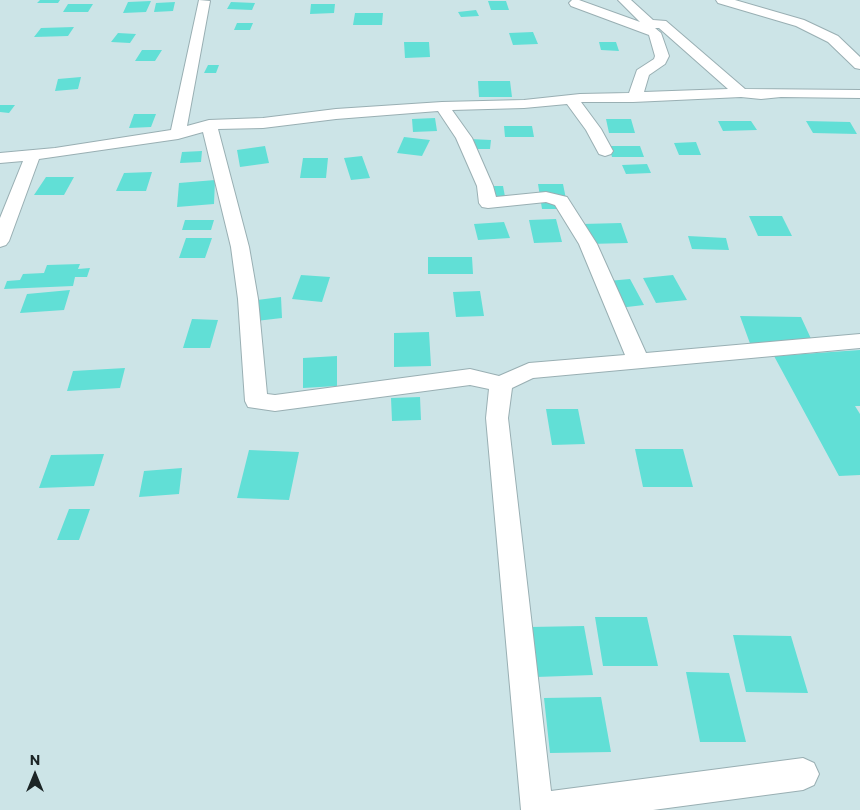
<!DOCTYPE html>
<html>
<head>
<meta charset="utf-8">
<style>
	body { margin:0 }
	#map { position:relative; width:860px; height:810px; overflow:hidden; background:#cce4e7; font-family:Commissioner,sans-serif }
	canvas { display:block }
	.north { position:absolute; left:10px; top:750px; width:50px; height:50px; -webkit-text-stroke:4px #cce4e7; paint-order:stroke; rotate:0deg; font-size:14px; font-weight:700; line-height:20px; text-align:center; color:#1c2526 }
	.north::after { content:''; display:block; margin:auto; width:18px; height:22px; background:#1c2526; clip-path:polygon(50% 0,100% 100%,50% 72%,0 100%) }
</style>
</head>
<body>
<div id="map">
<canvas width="860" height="810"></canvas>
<div class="north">N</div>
</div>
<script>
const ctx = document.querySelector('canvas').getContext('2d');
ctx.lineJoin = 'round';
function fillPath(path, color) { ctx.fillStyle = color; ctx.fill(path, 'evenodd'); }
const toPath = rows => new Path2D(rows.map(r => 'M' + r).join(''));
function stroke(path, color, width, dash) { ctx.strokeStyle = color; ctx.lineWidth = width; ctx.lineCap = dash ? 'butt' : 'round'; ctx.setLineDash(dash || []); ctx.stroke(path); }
const building = toPath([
	[40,0,60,0,58,3,37,3],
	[151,1,146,12,123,13,128,2],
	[488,1,506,1,509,10,491,10],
	[175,2,173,11,154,12,156,3],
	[231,2,255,3,252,10,227,9],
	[68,4,93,4,88,12,63,12],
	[311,4,335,4,334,13,310,14],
	[476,10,479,16,461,17,458,12],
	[355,13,383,13,382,25,353,25],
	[237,23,253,23,250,30,234,30],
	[74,27,68,36,34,37,41,28],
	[533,32,538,44,513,45,509,33],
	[118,33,136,34,130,43,111,42],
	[404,42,429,42,430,57,405,58],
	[599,42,616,42,619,51,601,50],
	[142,50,162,50,155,61,135,61],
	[208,65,219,65,216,73,204,73],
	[81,77,78,89,55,91,58,79],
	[478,81,510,81,512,97,479,97],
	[0,105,15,105,9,113,0,112],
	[134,114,156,114,151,127,129,128],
	[435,118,437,131,413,132,412,119],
	[606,119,631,119,635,133,609,133],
	[718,121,751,121,757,130,723,131],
	[806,121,850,122,857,134,813,133],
	[504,126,532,126,534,137,505,137],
	[404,137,430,140,422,156,397,153],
	[470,139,491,140,490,149,469,149],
	[696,142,701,155,679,155,674,143],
	[265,146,269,163,240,167,237,150],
	[609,146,640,146,644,157,612,157],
	[202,151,201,162,180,163,182,152],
	[362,156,370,178,351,180,344,158],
	[303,158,328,158,326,178,300,178],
	[647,164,651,173,626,174,622,165],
	[152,172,146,191,116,191,124,173],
	[46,177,74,177,64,195,34,195],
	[215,180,214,204,177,207,179,183],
	[538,184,563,184,568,209,542,209],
	[485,186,503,186,506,202,488,203],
	[749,216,782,216,792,236,758,236],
	[556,219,562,242,534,243,529,220],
	[185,220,214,220,211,230,182,230],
	[504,222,510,238,478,240,474,224],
	[621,223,628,243,588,244,582,224],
	[688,236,726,238,729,250,692,249],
	[186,238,212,238,205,258,179,258],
	[428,257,472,257,473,274,428,274],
	[80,264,78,269,90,268,87,277,75,277,73,286,4,289,7,281,20,280,23,274,44,273,47,265],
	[301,275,330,277,322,302,292,299],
	[673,275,687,300,656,303,643,278],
	[630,279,644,305,610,309,597,282],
	[70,290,64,310,20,313,27,294],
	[480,291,484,316,456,317,453,292],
	[281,297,282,318,256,321,257,300],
	[740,316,801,317,813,343,752,349],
	[192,319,218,320,210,348,183,348],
	[429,332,431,366,394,367,394,333],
	[860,350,860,406,855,406,860,414,860,475,839,476,774,356],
	[337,356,337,386,303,388,303,358],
	[125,368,120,388,67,391,73,371],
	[420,397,421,420,392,421,391,398],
	[546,409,578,409,585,444,552,445],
	[635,449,683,449,693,487,643,487],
	[249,450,299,452,289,500,237,498],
	[104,454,94,486,39,488,51,455],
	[182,468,179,494,139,497,144,471],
	[69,509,90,509,79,540,57,540],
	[595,617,647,617,658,666,603,666],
	[584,626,593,675,536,677,530,627],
	[733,635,791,636,808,693,746,692],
	[686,672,729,673,746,742,700,742],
	[601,697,611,752,550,753,544,698]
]);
const street = toPath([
	[199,0,210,1,187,126,209,120,263,118,336,109,442,102,524,100,580,94,629,93,637,70,654,59,655,56,649,35,571,6,569,3,572,0,579,0,640,22,618,0,631,0,653,20,666,21,745,89,860,90,860,98,781,97,761,99,741,97,633,102,581,102,601,129,613,151,611,154,605,156,599,154,586,130,567,104,524,108,452,110,472,138,493,186,496,197,546,192,567,197,597,244,646,353,860,334,860,348,533,378,512,388,508,418,551,791,803,758,814,763,819,774,814,785,803,790,653,810,521,810,486,418,489,389,470,385,275,411,248,407,245,401,238,299,231,247,203,132,178,139,39,159,9,241,6,245,0,247,0,218,23,161,0,163,0,153,55,148,171,130,199,0],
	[655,28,659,28,728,89,644,92,649,75,665,64,669,56,661,33,655,28],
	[438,111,456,138,477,186,479,203,482,207,488,208,546,202,555,205,579,244,625,355,529,363,499,376,470,369,275,395,267,394,258,299,249,247,218,129,263,128,336,119,438,111],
	[716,0,735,0,804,20,838,36,860,57,860,69,855,68,828,42,796,26,718,3,716,0]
]);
fillPath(building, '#61dfd6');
stroke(street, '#99afb3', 2);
fillPath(street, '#fff');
</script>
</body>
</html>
